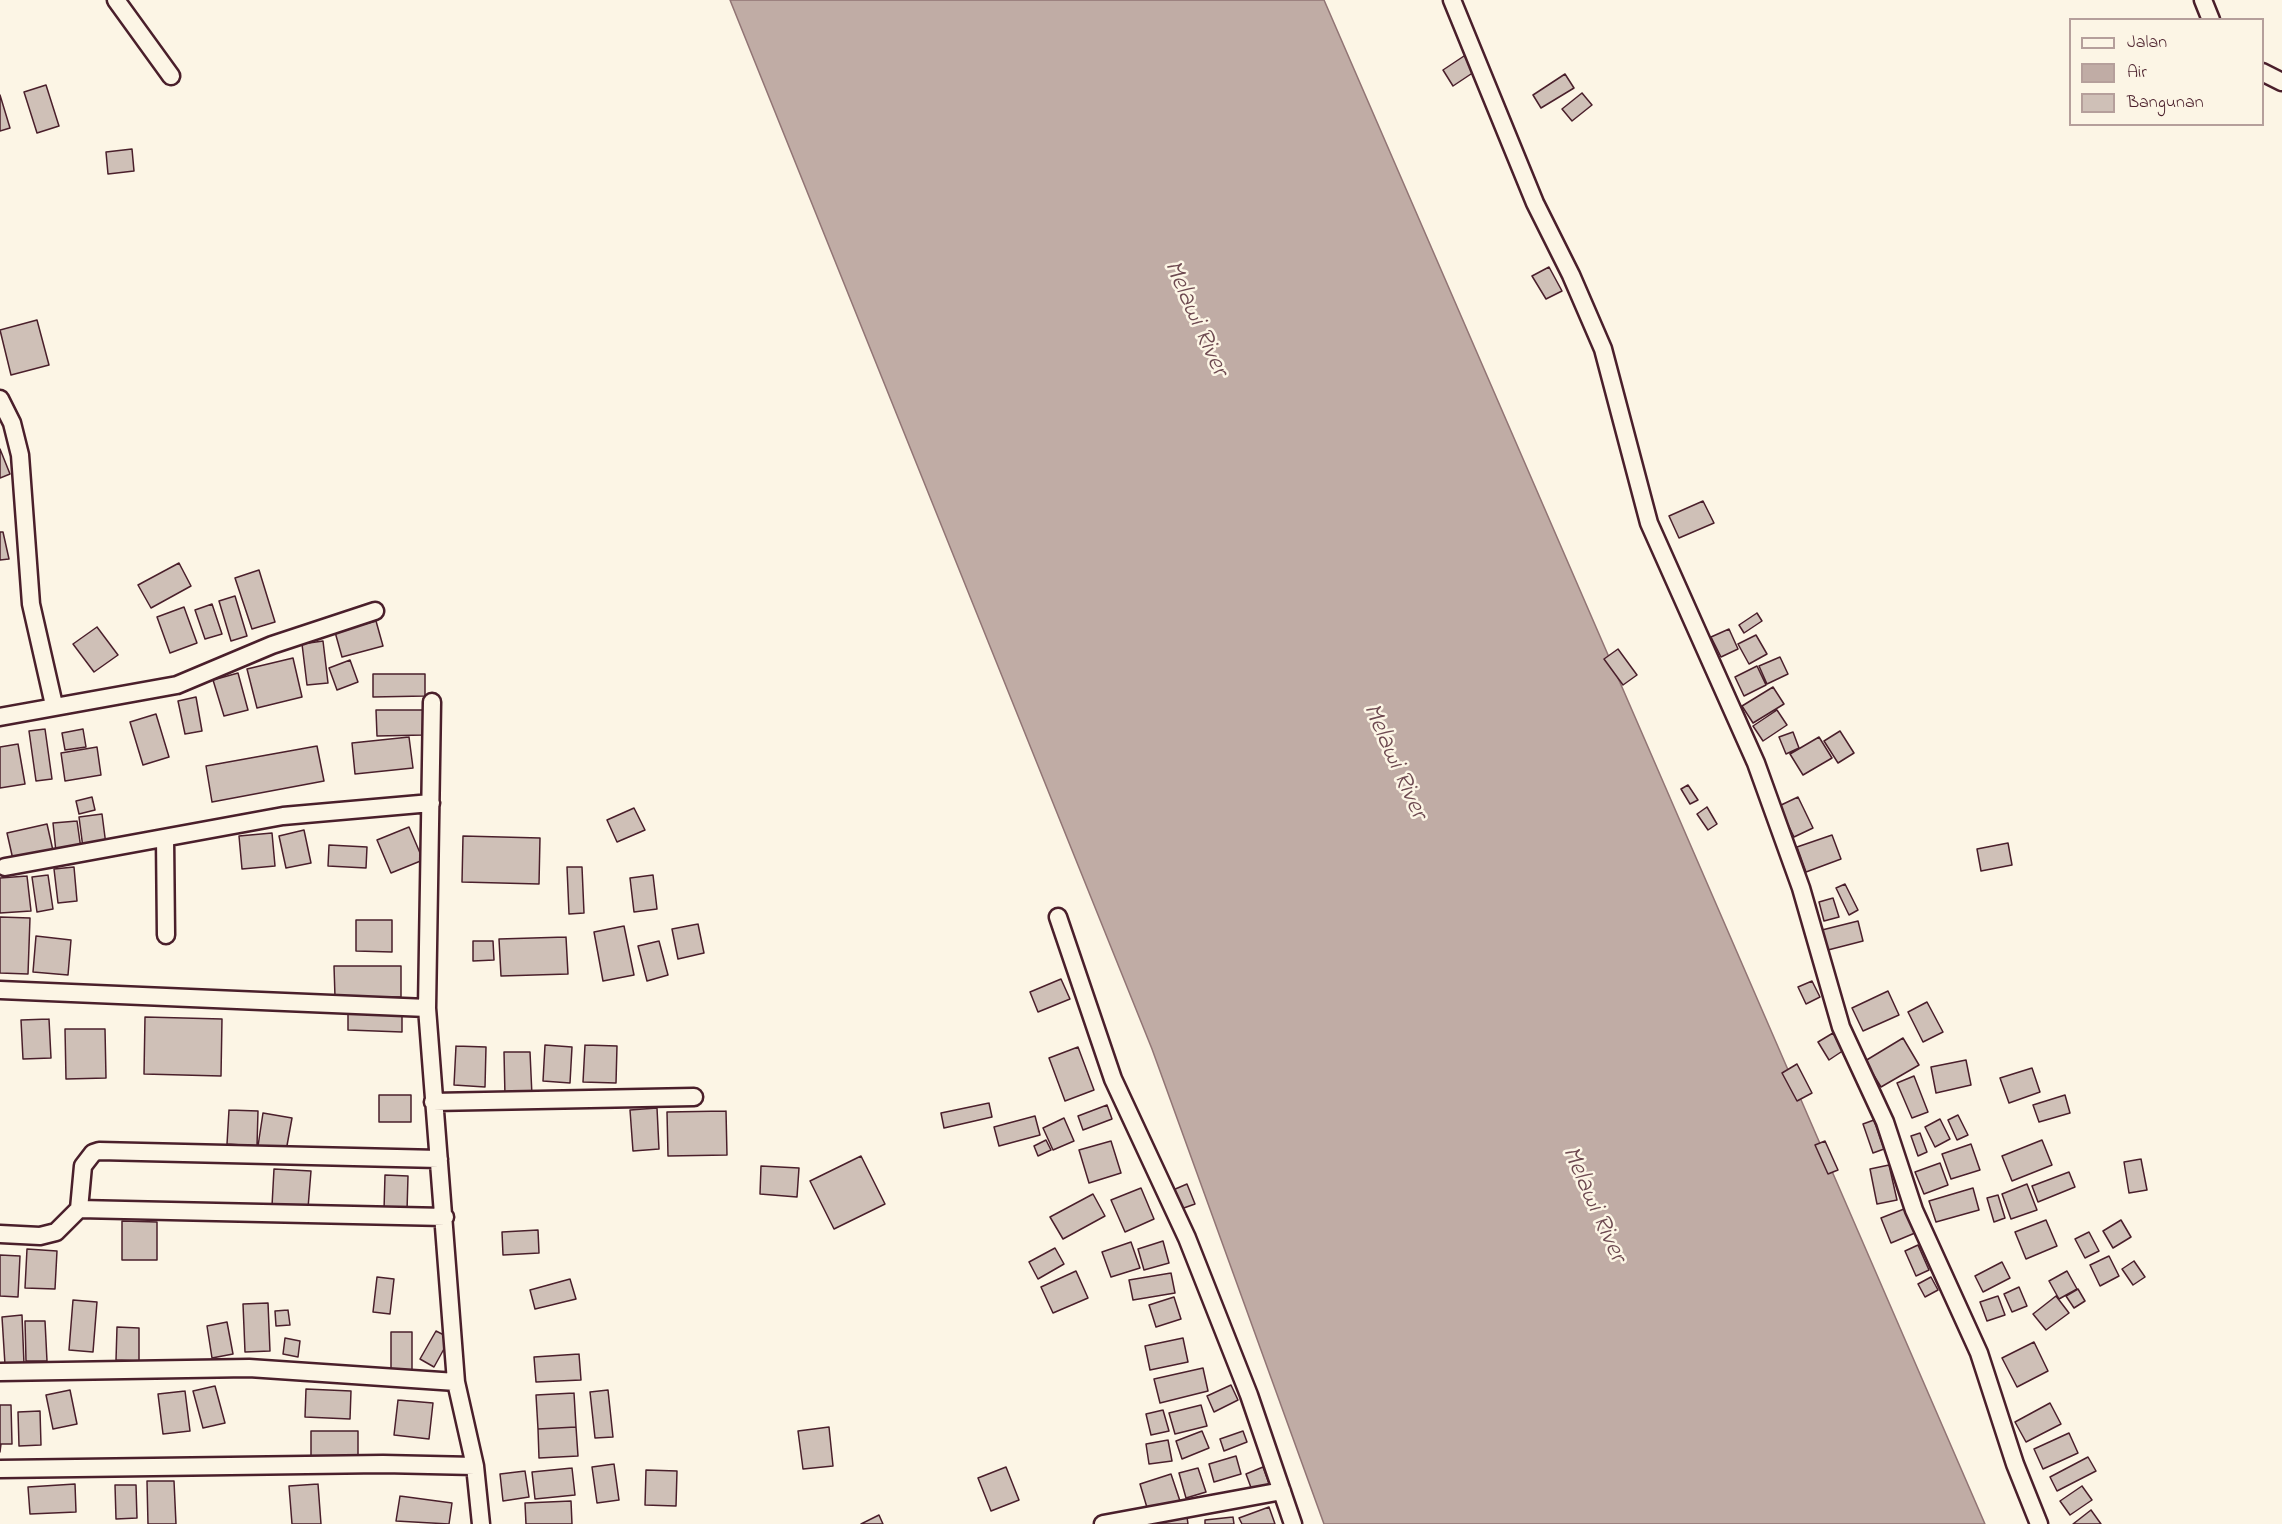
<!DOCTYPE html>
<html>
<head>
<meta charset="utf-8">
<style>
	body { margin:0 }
	#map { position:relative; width:2282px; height:1524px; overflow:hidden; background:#fcf5e5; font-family:"Indie Flower",sans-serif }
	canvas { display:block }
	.legend { position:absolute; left:2069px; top:18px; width:195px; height:108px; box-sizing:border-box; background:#fcf5e5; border:2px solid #b59f9b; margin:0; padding:8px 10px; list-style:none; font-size:18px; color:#4a1f2b }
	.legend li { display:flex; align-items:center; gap:12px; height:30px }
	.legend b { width:30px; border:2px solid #b59f9b }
</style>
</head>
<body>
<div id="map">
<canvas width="2282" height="1524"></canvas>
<ul class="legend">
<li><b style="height:8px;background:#fcf5e5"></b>Jalan</li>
<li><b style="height:16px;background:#c0aca5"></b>Air</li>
<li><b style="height:16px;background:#cfc0b7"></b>Bangunan</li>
</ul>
</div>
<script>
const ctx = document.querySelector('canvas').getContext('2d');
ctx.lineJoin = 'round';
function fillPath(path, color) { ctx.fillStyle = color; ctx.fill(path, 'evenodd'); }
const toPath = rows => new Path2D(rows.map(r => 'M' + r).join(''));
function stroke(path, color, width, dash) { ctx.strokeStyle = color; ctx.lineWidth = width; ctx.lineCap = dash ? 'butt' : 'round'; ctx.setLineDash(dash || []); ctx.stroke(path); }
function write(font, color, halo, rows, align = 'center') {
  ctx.font = font + ' "Indie Flower",sans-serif'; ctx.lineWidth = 5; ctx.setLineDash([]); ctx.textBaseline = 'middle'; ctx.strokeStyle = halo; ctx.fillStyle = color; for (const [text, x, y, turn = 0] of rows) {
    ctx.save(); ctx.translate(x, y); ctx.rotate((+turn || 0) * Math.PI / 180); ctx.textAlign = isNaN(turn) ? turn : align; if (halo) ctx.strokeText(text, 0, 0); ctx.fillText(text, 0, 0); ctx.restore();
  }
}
const water = toPath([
	[730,0,1324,0,1985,1524,1324,1524,1152,1049,730,0]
]);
const building = toPath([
	[1467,54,1477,70,1453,86,1443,70,1467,54],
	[1565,74,1574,88,1541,108,1533,95,1565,74],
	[46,85,59,126,37,133,24,92,46,85],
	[1582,93,1592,105,1572,121,1562,109,1582,93],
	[0,95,10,128,0,131,0,95],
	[132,149,134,171,108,174,106,152,132,149],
	[1549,267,1562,291,1546,299,1532,276,1549,267],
	[37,320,49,365,11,375,0,330,37,320],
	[0,449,10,474,0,478,0,449],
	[1703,501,1714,523,1679,538,1669,516,1703,501],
	[0,532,3,532,9,559,0,560,0,532],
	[179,563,191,586,151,608,138,585,179,563],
	[259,570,275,622,252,629,235,578,259,570],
	[235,596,247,636,231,641,219,601,235,596],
	[212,604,222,634,205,639,195,610,212,604],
	[184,607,197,643,170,653,157,617,184,607],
	[1757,613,1762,621,1744,633,1739,625,1757,613],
	[376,621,383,646,342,657,335,632,376,621],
	[97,627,118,655,94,672,73,644,97,627],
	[1729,629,1738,649,1721,657,1711,637,1729,629],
	[1756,635,1767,654,1749,664,1738,644,1756,635],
	[323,641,328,683,307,685,302,644,323,641],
	[1618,649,1637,675,1623,685,1604,659,1618,649],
	[1780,657,1788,674,1767,684,1759,666,1780,657],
	[293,658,302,697,257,708,247,669,293,658],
	[350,660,358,682,337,690,329,668,350,660],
	[1757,666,1766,685,1744,696,1735,677,1757,666],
	[238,673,248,710,224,716,213,680,238,673],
	[373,674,425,674,425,696,373,697,373,674],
	[1773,687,1784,704,1753,723,1742,706,1773,687],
	[196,697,202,731,185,734,178,701,196,697],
	[376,710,424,710,424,735,377,736,376,710],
	[1777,710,1787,725,1763,741,1753,726,1777,710],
	[156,714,169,757,143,765,130,722,156,714],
	[45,729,52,779,36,781,29,731,45,729],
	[83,729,86,747,65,750,62,733,83,729],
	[1840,731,1854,753,1838,763,1824,741,1840,731],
	[1793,732,1799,748,1786,754,1779,737,1793,732],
	[409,737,413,768,355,774,352,743,409,737],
	[1819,737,1832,758,1803,775,1790,754,1819,737],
	[18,744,25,784,0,788,0,747,18,744],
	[317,746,324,781,212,802,206,766,317,746],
	[97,747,101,775,65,781,61,753,97,747],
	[1688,785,1698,800,1690,804,1681,789,1688,785],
	[92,797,95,810,79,814,76,801,92,797],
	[1798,797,1813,828,1794,837,1779,806,1798,797],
	[1707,807,1717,824,1708,830,1697,814,1707,807],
	[634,808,645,830,617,842,607,820,634,808],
	[102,814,106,845,83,848,79,817,102,814],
	[77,821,81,849,56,852,53,823,77,821],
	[47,824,54,855,14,864,7,833,47,824],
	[409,827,423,860,391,873,377,840,409,827],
	[304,830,311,863,286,868,279,836,304,830],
	[272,833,275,866,242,869,239,836,272,833],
	[1832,835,1841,859,1806,872,1797,847,1832,835],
	[463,836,540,838,539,884,462,882,463,836],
	[2008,843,2012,865,1981,871,1977,849,2008,843],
	[329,845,367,847,366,868,328,866,329,845],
	[74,867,77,901,58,903,54,869,74,867],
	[567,867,582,867,584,913,569,914,567,867],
	[48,875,53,909,37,912,32,877,48,875],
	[653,875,657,909,634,912,630,878,653,875],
	[27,876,31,911,0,913,0,878,27,876],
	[1845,884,1858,910,1849,915,1836,888,1845,884],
	[1833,898,1839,917,1824,921,1819,902,1833,898],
	[0,917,30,918,28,974,0,973,0,917],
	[356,920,392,920,392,952,356,951,356,920],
	[1858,921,1863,941,1828,950,1822,930,1858,921],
	[698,924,704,953,678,959,672,929,698,924],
	[624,926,634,975,603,981,594,932,624,926],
	[36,936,71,940,68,975,33,972,36,936],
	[566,937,568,974,501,976,499,939,566,937],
	[473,941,493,941,494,960,473,961,473,941],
	[659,941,668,975,647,981,638,946,659,941],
	[334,966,401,966,401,997,335,997,334,966],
	[1061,979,1070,999,1038,1012,1030,992,1061,979],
	[1812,981,1820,997,1806,1004,1798,987,1812,981],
	[1888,991,1899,1015,1863,1031,1852,1008,1888,991],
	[1927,1002,1943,1032,1923,1042,1908,1012,1927,1002],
	[348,1011,402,1013,402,1032,348,1030,348,1011],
	[145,1017,222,1019,221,1076,144,1074,145,1017],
	[49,1019,51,1058,23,1059,21,1020,49,1019],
	[65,1029,105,1029,106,1078,66,1079,65,1029],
	[1833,1033,1844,1050,1829,1060,1818,1042,1833,1033],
	[1903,1038,1919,1065,1881,1087,1865,1061,1903,1038],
	[545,1045,572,1047,570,1083,543,1081,545,1045],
	[585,1045,617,1046,616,1083,583,1082,585,1045],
	[456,1046,486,1047,485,1087,454,1085,456,1046],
	[1078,1047,1094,1090,1065,1101,1049,1058,1078,1047],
	[504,1052,530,1052,532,1096,505,1097,504,1052],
	[1966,1060,1971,1085,1936,1093,1931,1067,1966,1060],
	[1797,1064,1812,1093,1797,1101,1782,1073,1797,1064],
	[2032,1068,2040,1092,2009,1103,2000,1078,2032,1068],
	[1914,1076,1928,1112,1912,1118,1897,1083,1914,1076],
	[379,1095,411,1095,411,1122,379,1122,379,1095],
	[2065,1095,2070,1113,2039,1122,2033,1105,2065,1095],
	[989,1103,992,1117,944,1128,941,1113,989,1103],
	[1107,1105,1112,1119,1083,1130,1078,1116,1107,1105],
	[657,1108,659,1149,633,1151,630,1110,657,1108],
	[229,1110,258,1111,257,1146,227,1144,229,1110],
	[726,1111,727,1155,668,1156,667,1112,726,1111],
	[263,1113,292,1118,286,1151,258,1146,263,1113],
	[1958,1115,1968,1135,1957,1140,1948,1120,1958,1115],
	[1035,1116,1040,1135,999,1146,994,1127,1035,1116],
	[1064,1118,1074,1141,1053,1150,1043,1128,1064,1118],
	[1940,1119,1950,1139,1935,1147,1925,1127,1940,1119],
	[1874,1120,1884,1149,1873,1153,1863,1124,1874,1120],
	[1920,1133,1927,1152,1918,1156,1911,1136,1920,1133],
	[1046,1140,1051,1150,1038,1156,1034,1146,1046,1140],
	[2042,1140,2052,1165,2012,1181,2002,1156,2042,1140],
	[1111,1141,1121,1173,1089,1183,1079,1150,1111,1141],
	[1825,1141,1838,1170,1828,1174,1815,1145,1825,1141],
	[1971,1144,1980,1170,1951,1179,1942,1154,1971,1144],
	[861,1156,885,1204,834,1229,810,1181,861,1156],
	[2141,1159,2147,1190,2129,1193,2124,1162,2141,1159],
	[1940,1163,1948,1185,1924,1194,1915,1172,1940,1163],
	[1889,1165,1897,1200,1877,1204,1870,1169,1889,1165],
	[761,1166,799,1168,797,1197,760,1194,761,1166],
	[274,1169,311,1171,308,1208,272,1206,274,1169],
	[2069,1172,2075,1187,2038,1202,2032,1186,2069,1172],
	[385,1175,408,1176,407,1211,384,1210,385,1175],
	[1187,1184,1195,1204,1181,1209,1173,1190,1187,1184],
	[2027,1184,2037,1210,2011,1219,2002,1194,2027,1184],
	[1141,1188,1154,1219,1125,1232,1111,1200,1141,1188],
	[1973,1188,1979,1210,1936,1222,1929,1201,1973,1188],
	[1093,1194,1105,1216,1063,1239,1050,1217,1093,1194],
	[1998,1195,2005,1218,1994,1222,1987,1198,1998,1195],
	[1904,1209,1915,1233,1891,1243,1881,1218,1904,1209],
	[2046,1220,2057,1246,2026,1259,2015,1232,2046,1220],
	[2121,1220,2131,1237,2113,1248,2103,1231,2121,1220],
	[122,1221,157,1222,157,1260,122,1260,122,1221],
	[538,1230,539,1253,503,1255,502,1232,538,1230],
	[2089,1232,2099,1251,2085,1258,2075,1239,2089,1232],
	[1163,1241,1169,1263,1144,1270,1138,1249,1163,1241],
	[1131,1242,1140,1268,1111,1277,1102,1252,1131,1242],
	[1918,1245,1929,1270,1916,1276,1905,1251,1918,1245],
	[1055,1248,1064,1264,1038,1279,1029,1262,1055,1248],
	[27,1249,57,1251,55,1289,25,1288,27,1249],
	[0,1255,20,1256,18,1297,0,1296,0,1255],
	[2109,1256,2119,1276,2100,1286,2090,1265,2109,1256],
	[2134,1261,2145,1277,2133,1285,2122,1269,2134,1261],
	[2002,1262,2010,1278,1983,1292,1975,1276,2002,1262],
	[1076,1271,1088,1298,1053,1313,1041,1287,1076,1271],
	[2067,1271,2077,1289,2059,1299,2049,1281,2067,1271],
	[1171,1273,1175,1293,1133,1300,1129,1280,1171,1273],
	[377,1277,394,1279,390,1314,373,1312,377,1277],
	[1931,1277,1938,1290,1925,1297,1918,1284,1931,1277],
	[570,1279,576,1299,535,1309,530,1290,570,1279],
	[2019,1287,2027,1306,2012,1312,2004,1294,2019,1287],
	[2078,1289,2085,1301,2074,1308,2066,1296,2078,1289],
	[1998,1296,2005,1315,1987,1321,1980,1302,1998,1296],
	[2056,1296,2069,1313,2046,1330,2033,1314,2056,1296],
	[1174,1297,1181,1319,1156,1327,1149,1305,1174,1297],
	[73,1300,97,1302,93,1352,69,1350,73,1300],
	[268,1303,270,1351,245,1352,243,1304,268,1303],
	[288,1310,290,1325,276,1326,275,1311,288,1310],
	[22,1315,24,1364,5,1365,2,1317,22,1315],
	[25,1321,45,1321,47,1361,26,1361,25,1321],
	[227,1322,233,1354,212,1358,207,1326,227,1322],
	[117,1327,139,1328,139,1361,116,1360,117,1327],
	[436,1331,450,1338,434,1367,420,1359,436,1331],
	[391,1332,412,1332,412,1374,391,1374,391,1332],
	[285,1338,300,1341,298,1357,283,1354,285,1338],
	[1183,1338,1188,1362,1150,1370,1145,1346,1183,1338],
	[2034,1342,2048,1371,2017,1387,2002,1358,2034,1342],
	[579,1354,581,1380,536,1382,534,1357,579,1354],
	[1203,1368,1208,1391,1160,1403,1154,1379,1203,1368],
	[1231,1385,1238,1400,1214,1412,1207,1396,1231,1385],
	[215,1386,225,1423,203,1428,193,1391,215,1386],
	[306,1389,351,1391,350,1419,305,1417,306,1389],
	[70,1390,77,1424,53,1429,46,1395,70,1390],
	[608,1390,613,1437,595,1438,590,1392,608,1390],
	[185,1391,190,1431,163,1434,158,1394,185,1391],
	[574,1393,576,1427,538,1429,536,1395,574,1393],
	[398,1400,433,1403,429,1439,394,1435,398,1400],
	[2050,1403,2061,1424,2026,1442,2015,1422,2050,1403],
	[0,1405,11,1405,12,1444,1,1444,0,1452,0,1405],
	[1201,1405,1207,1426,1175,1434,1169,1413,1201,1405],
	[1163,1410,1169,1431,1151,1435,1146,1414,1163,1410],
	[40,1411,41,1445,19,1446,18,1412,40,1411],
	[576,1427,578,1456,539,1458,538,1429,576,1427],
	[829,1427,833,1466,803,1469,798,1431,829,1427],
	[311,1431,358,1431,358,1458,311,1458,311,1431],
	[1202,1431,1209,1448,1182,1459,1176,1441,1202,1431],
	[1243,1431,1247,1442,1224,1451,1220,1439,1243,1431],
	[2069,1433,2078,1453,2043,1469,2034,1449,2069,1433],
	[1168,1440,1172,1461,1149,1464,1146,1444,1168,1440],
	[1236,1456,1241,1474,1214,1482,1209,1464,1236,1456],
	[2088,1457,2096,1471,2057,1491,2050,1477,2088,1457],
	[614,1464,619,1500,597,1503,592,1467,614,1464],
	[1006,1467,1019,1500,991,1511,978,1478,1006,1467],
	[1263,1467,1270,1486,1253,1493,1246,1474,1263,1467],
	[572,1468,575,1495,535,1499,532,1472,572,1468],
	[1198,1468,1206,1492,1186,1498,1179,1473,1198,1468],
	[646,1470,677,1471,676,1506,645,1505,646,1470],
	[525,1471,529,1497,503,1501,500,1474,525,1471],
	[1171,1474,1180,1501,1148,1511,1140,1484,1171,1474],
	[147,1481,174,1481,176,1524,148,1524,147,1481],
	[75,1484,76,1512,30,1514,28,1487,75,1484],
	[318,1484,321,1524,292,1524,289,1486,318,1484],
	[115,1485,136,1485,137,1518,116,1519,115,1485],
	[2082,1486,2092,1500,2070,1515,2060,1501,2082,1486],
	[400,1496,452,1503,449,1524,396,1521,400,1496],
	[571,1501,572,1524,526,1524,525,1503,571,1501],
	[1269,1507,1275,1524,1242,1524,1239,1518,1269,1507],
	[2091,1510,2101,1524,2073,1524,2091,1510],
	[879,1515,883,1524,861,1524,879,1515],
	[1187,1517,1188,1524,1155,1524,1155,1520,1187,1517],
	[1233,1517,1234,1524,1205,1524,1205,1520,1233,1517]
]);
const minor = toPath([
	[116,0,171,76],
	[1452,0,1535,203,1571,275,1603,349,1649,523,1756,763,1801,888,1841,1027,1885,1122,1914,1210,1979,1353,2015,1464,2039,1524],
	[2203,0,2211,20],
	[2262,72,2282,82],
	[0,399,12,423,20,455,31,604,54,705],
	[432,702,427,1008,456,1382,475,1466,481,1524],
	[0,717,177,685,272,645,375,611],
	[165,838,166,935],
	[5,867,283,816,431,803],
	[1058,917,1113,1079,1187,1238,1249,1395,1293,1524],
	[0,990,427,1008],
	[433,1102,694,1097],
	[79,1209,83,1166,93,1153,99,1151,439,1159],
	[0,1234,40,1236,56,1232,79,1209,445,1217],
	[0,1372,249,1368,456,1382],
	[0,1469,383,1464,475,1466],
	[1103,1524,1282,1491]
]);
const waterNames = [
	["Melawi River",1194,319,66],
	["Melawi River",1393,762,66],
	["Melawi River",1592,1205,66]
];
fillPath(water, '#c0aca5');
stroke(water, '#917474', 1.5);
fillPath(building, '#cfc0b7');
stroke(building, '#4a1f2b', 1.5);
stroke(minor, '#4a1f2b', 21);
stroke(minor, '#fcf5e5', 16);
write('italic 26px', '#6d4950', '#fcf5e5', waterNames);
</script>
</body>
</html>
